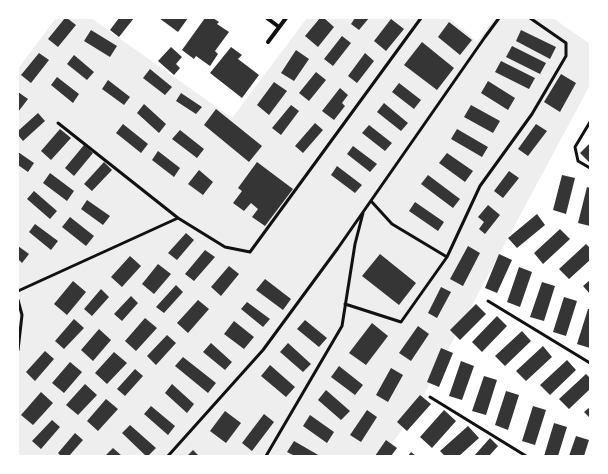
<!DOCTYPE html>
<html>
<head>
<meta charset="utf-8">
<style>
	body { margin:0 }
	#map { position:relative; width:608px; height:474px; overflow:hidden; background:#fff; font-family:"Libre Baskerville",serif }
	canvas { display:block }
	.frame { position:absolute; inset:0; border:19px solid #fff; pointer-events:none }
</style>
</head>
<body>
<div id="map">
<canvas width="608" height="474"></canvas>
<div class="frame"></div>
</div>
<script>
const ctx = document.querySelector('canvas').getContext('2d');
ctx.lineJoin = 'round';
function fillPath(path, color) { ctx.fillStyle = color; ctx.fill(path, 'evenodd'); }
const toPath = rows => new Path2D(rows.map(r => 'M' + r).join(''));
function stroke(path, color, width, dash) { ctx.strokeStyle = color; ctx.lineWidth = width; ctx.lineCap = dash ? 'butt' : 'round'; ctx.setLineDash(dash || []); ctx.stroke(path); }
const green = toPath([
	[56,18,91,18,232,118,307,18,449,18,477,42,495,18,553,18,590,44,590,85,420,402,384,456,18,456,18,69]
]);
const building = toPath([
	[65,18,67,18,76,25,58,47,48,39],
	[119,18,134,18,119,37,110,30],
	[159,18,188,18,178,32],
	[205,18,213,18,219,22,217,24,229,32,215,51,218,54,210,66,196,56,194,59,182,50],
	[320,18,324,18,334,27,318,47,305,36],
	[355,18,369,18,359,30,351,24],
	[391,19,404,29,386,51,374,41],
	[449,22,472,40,460,55,438,37],
	[91,30,117,46,110,57,84,41],
	[521,30,556,47,550,59,516,41],
	[342,36,351,43,333,66,324,59],
	[422,42,454,68,437,90,404,65],
	[512,46,546,63,540,74,506,57],
	[171,47,182,57,176,64,180,68,174,75,158,61],
	[231,47,242,55,238,59,259,75,242,98,210,73],
	[296,50,309,59,294,81,281,73],
	[39,53,49,60,31,83,21,75],
	[365,53,374,61,357,83,348,76],
	[74,55,94,72,87,80,67,64],
	[501,61,535,78,529,89,495,72],
	[150,69,172,87,165,95,143,78],
	[316,72,326,80,309,101,299,93],
	[561,74,576,83,560,112,544,102],
	[57,77,79,94,73,103,51,85],
	[108,80,130,97,124,105,102,89],
	[488,81,515,98,508,110,481,93],
	[274,82,287,91,269,115,257,105],
	[399,83,421,100,414,109,392,92],
	[340,88,348,95,342,103,345,106,334,120,322,111],
	[18,92,28,99,18,112],
	[181,93,202,107,196,114,176,101],
	[384,103,408,123,401,131,377,112],
	[144,104,166,124,159,133,137,113],
	[291,105,299,111,281,135,272,128],
	[471,105,500,121,493,133,464,117],
	[216,109,262,146,249,162,204,125],
	[38,113,45,121,23,141,18,135,18,131],
	[315,123,323,130,303,153,295,146],
	[123,124,148,144,141,153,116,133],
	[536,124,547,131,528,156,518,149],
	[369,125,392,143,385,151,362,133],
	[60,129,71,138,51,160,41,151],
	[457,129,488,147,482,157,451,139],
	[180,130,204,149,197,158,172,139],
	[590,143,590,163,580,153],
	[84,145,93,153,74,176,65,168],
	[353,146,377,164,370,172,347,154],
	[158,151,180,168,174,177,152,160],
	[18,152,34,163,28,172,18,165],
	[447,153,473,171,465,182,439,163],
	[104,162,112,170,92,191,84,184],
	[257,162,293,189,265,226,252,217,258,209,251,203,244,211,233,203,242,191,238,188],
	[337,166,362,185,355,193,331,175],
	[199,170,213,182,203,195,188,184],
	[509,171,519,178,503,198,494,191],
	[50,173,74,191,67,201,43,183],
	[428,175,460,199,453,208,421,184],
	[562,175,575,178,566,214,553,210],
	[587,187,590,188,590,226,578,223],
	[34,191,57,211,50,219,27,199],
	[87,200,110,216,103,225,81,209],
	[415,202,444,222,438,231,409,211],
	[488,205,500,215,485,234,479,229,484,222,478,217],
	[537,214,545,225,517,248,508,238],
	[70,217,94,236,86,246,62,227],
	[35,224,58,241,51,250,29,232],
	[560,229,570,239,543,264,534,253],
	[186,233,194,240,177,260,168,253],
	[586,244,590,248,590,260,569,279,559,269],
	[18,246,29,254,22,263,18,259],
	[468,246,480,253,463,286,450,279],
	[205,250,215,257,194,281,185,274],
	[380,254,416,283,399,305,362,276],
	[499,254,512,260,497,293,485,288],
	[130,256,141,266,122,287,111,277],
	[158,264,171,274,154,294,142,284],
	[229,266,239,274,221,296,211,287],
	[519,267,532,272,520,307,507,302],
	[265,279,291,299,283,310,256,290],
	[590,280,590,294,583,286],
	[73,281,86,292,67,315,54,304],
	[542,282,555,286,544,321,530,317],
	[176,285,183,292,164,313,156,307],
	[441,287,451,292,437,318,428,313],
	[101,289,109,297,92,316,84,309],
	[131,296,138,303,122,321,114,314],
	[564,297,577,301,566,336,553,332],
	[198,300,209,309,188,333,177,323],
	[247,302,270,319,263,327,241,309],
	[476,304,486,314,460,340,450,330],
	[588,309,590,309,590,348,577,344],
	[497,316,507,326,482,352,472,342],
	[145,318,157,328,136,351,125,341],
	[74,319,84,328,64,349,55,341],
	[305,320,327,338,319,347,297,329],
	[234,321,254,337,244,349,224,334],
	[372,323,388,336,366,365,349,353],
	[418,326,429,334,411,361,399,353],
	[99,329,111,340,93,361,81,350],
	[522,331,531,341,505,366,495,356],
	[167,335,176,343,156,365,147,356],
	[211,343,232,362,225,370,203,352],
	[288,343,311,364,303,372,280,352],
	[543,346,552,357,526,381,516,371],
	[441,348,453,353,439,387,427,382],
	[45,351,54,359,35,381,26,372],
	[114,352,127,363,107,384,95,373],
	[183,357,216,383,208,393,175,366],
	[567,360,576,370,550,395,540,385],
	[461,361,474,366,462,400,449,396],
	[70,362,82,372,64,393,52,383],
	[270,365,295,387,286,397,261,376],
	[339,366,363,385,355,395,331,377],
	[391,368,403,375,388,402,376,395],
	[135,369,143,376,125,396,117,389],
	[586,374,590,378,590,389,569,409,559,399],
	[484,376,497,380,486,415,472,411],
	[85,384,97,395,78,415,66,405],
	[172,384,194,404,187,413,165,393],
	[326,390,350,411,341,420,318,400],
	[506,391,519,395,508,430,495,425],
	[41,392,53,403,33,425,21,415],
	[420,395,431,404,407,431,397,422],
	[106,399,118,409,98,431,87,421],
	[151,406,175,426,168,435,144,414],
	[533,406,546,410,535,445,522,441],
	[590,407,590,418,584,412],
	[367,410,377,417,361,442,350,435],
	[444,410,456,421,432,448,420,437],
	[225,411,241,423,226,443,210,431],
	[264,414,274,422,252,451,242,443],
	[310,415,334,432,327,443,303,426],
	[52,420,60,427,41,449,32,441],
	[554,423,567,427,558,456,544,456],
	[130,425,156,448,148,456,146,456,122,433],
	[468,426,479,438,459,456,445,456,440,451],
	[75,433,83,440,69,456,61,456,58,453],
	[576,436,589,440,584,456,569,456],
	[490,438,498,446,489,456,474,456],
	[386,440,397,448,391,456,375,456],
	[294,441,320,456,295,456,287,452],
	[113,448,122,456,105,456],
	[193,450,199,456,187,456],
	[411,452,416,456,408,456]
]);
const service = toPath([
	[590,122,575,147,578,161,590,168],
	[58,123,178,218],
	[371,201,392,224,447,257,480,186,532,114,566,56,566,43,530,18],
	[18,291,178,218,225,247,250,252,421,18],
	[18,300,22,315,18,350],
	[488,301,590,363],
	[345,304,401,322,447,257],
	[430,397,526,456],
	[168,456,263,350,338,248,485,37,499,18],
	[266,456,342,326,355,244,363,213]
]);
const minor = toPath([
	[267,18,279,27],
	[268,42,286,18]
]);
fillPath(green, '#eee');
fillPath(building, '#353535');
stroke(service, '#111', 3);
stroke(minor, '#111', 4);
</script>
</body>
</html>
